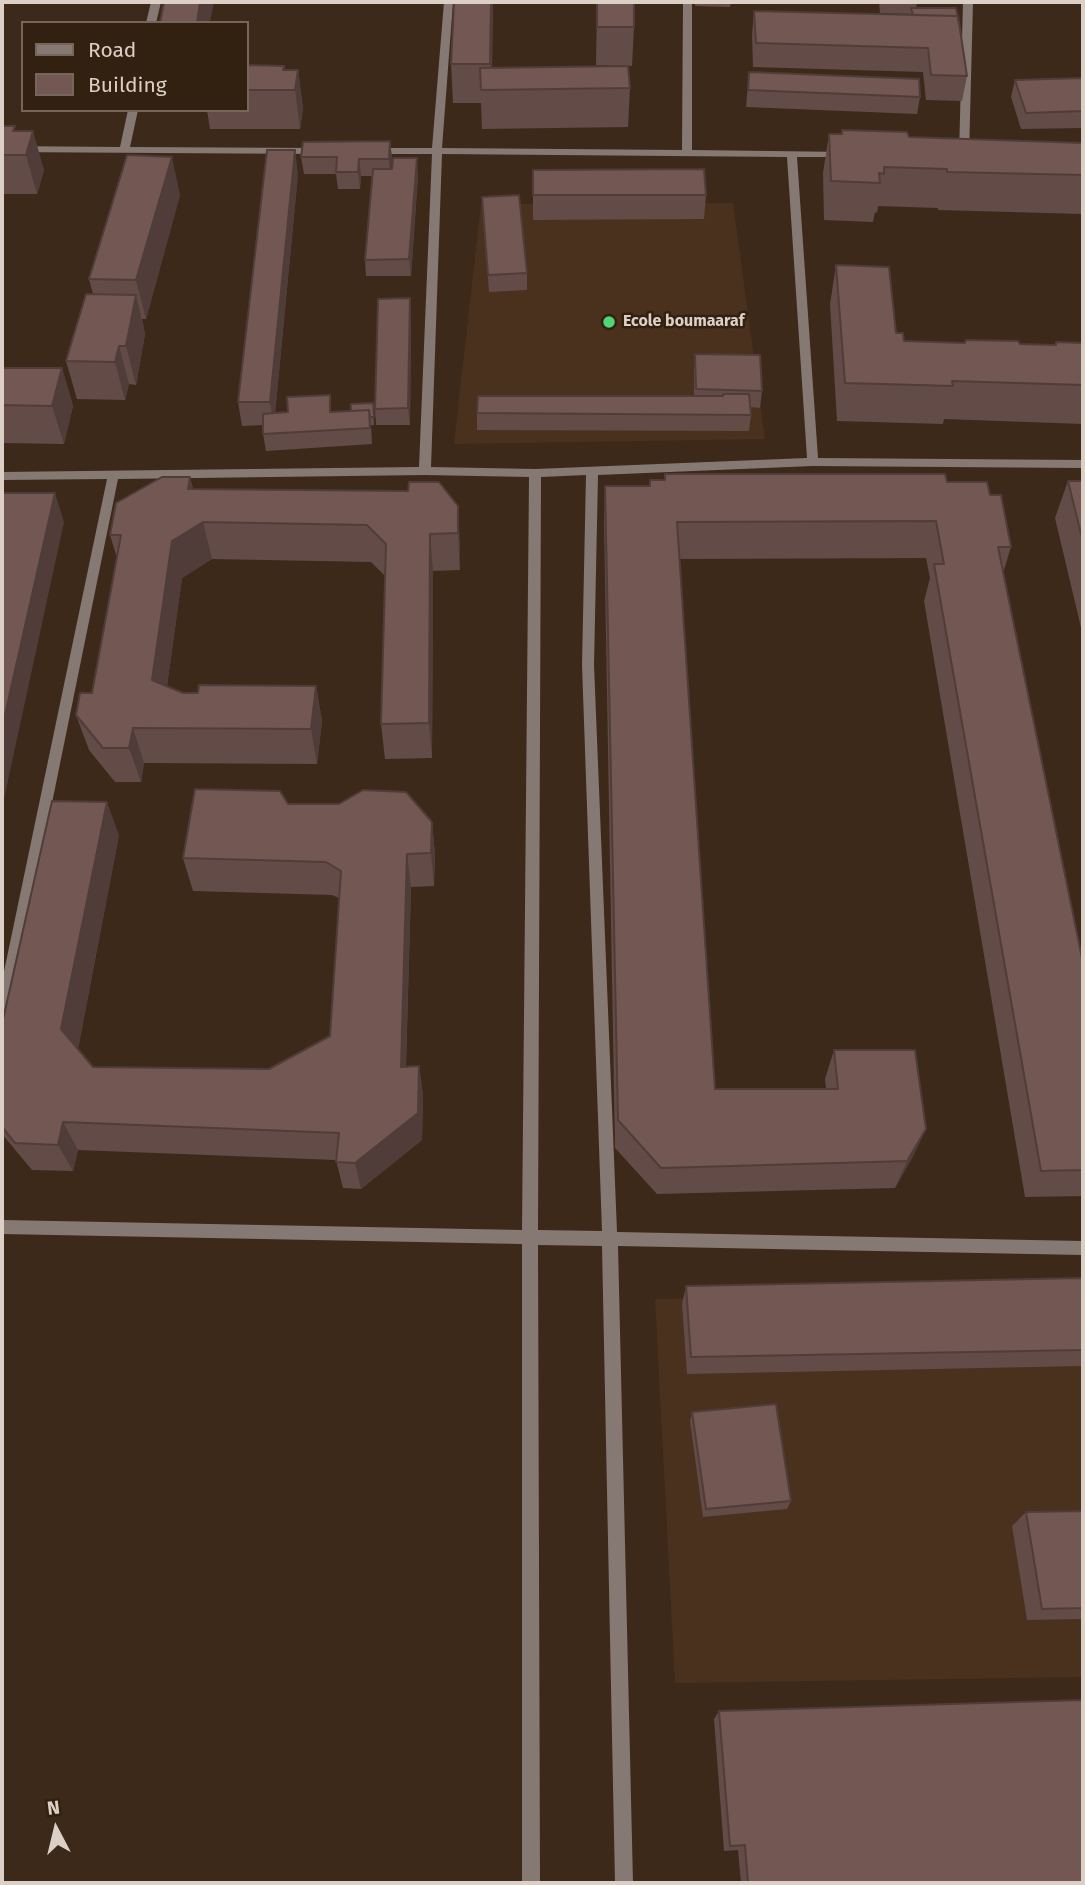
<!DOCTYPE html>
<html>
<head>
<meta charset="utf-8">
<style>
	body { margin:0 }
	#map { position:relative; width:1085px; height:1885px; overflow:hidden; background:#3d291a; font-family:"Fira Sans",sans-serif }
	canvas { display:block }
	.frame { position:absolute; inset:0; border:4px solid #dccfc6; pointer-events:none }
	.legend { position:absolute; left:21px; top:21px; width:228px; height:91px; box-sizing:border-box; background:#322011; border:2px solid #766659; margin:0; padding:9px 12px; list-style:none; font-size:21px; color:#dccfc6 }
	.legend li { display:flex; align-items:center; gap:14px; height:35px }
	.legend b { width:35px; border:2px solid #766659 }
	.north { position:absolute; left:21px; top:1794px; width:70px; height:70px; -webkit-text-stroke:5px #322011; paint-order:stroke; rotate:353deg; font-size:19px; font-weight:700; line-height:28px; text-align:center; color:#dccfc6 }
	.north::after { content:''; display:block; margin:auto; width:24px; height:32px; background:#dccfc6; clip-path:polygon(50% 0,100% 100%,50% 72%,0 100%) }
</style>
</head>
<body>
<div id="map">
<canvas width="1085" height="1885"></canvas>
<div class="frame"></div>
<ul class="legend">
<li><b style="height:9px;background:#867973"></b>Road</li>
<li><b style="height:19px;background:#735752"></b>Building</li>
</ul>
<div class="north">N</div>
</div>
<script>
const ctx = document.querySelector('canvas').getContext('2d');
ctx.lineJoin = 'round';
function fillPath(path, color) { ctx.fillStyle = color; ctx.fill(path, 'evenodd'); }
const toPath = rows => new Path2D(rows.map(r => 'M' + r).join(''));
function stroke(path, color, width, dash) { ctx.strokeStyle = color; ctx.lineWidth = width; ctx.lineCap = dash ? 'butt' : 'round'; ctx.setLineDash(dash || []); ctx.stroke(path); }
function write(font, color, halo, rows, align = 'center') {
  ctx.font = font + ' "Fira Sans",sans-serif'; ctx.lineWidth = 5; ctx.setLineDash([]); ctx.textBaseline = 'middle'; ctx.strokeStyle = halo; ctx.fillStyle = color; for (const [text, x, y, turn = 0] of rows) {
    ctx.save(); ctx.translate(x, y); ctx.rotate((+turn || 0) * Math.PI / 180); ctx.textAlign = isNaN(turn) ? turn : align; if (halo) ctx.strokeText(text, 0, 0); ctx.fillText(text, 0, 0); ctx.restore();
  }
}
const built = toPath([
	[733,203,765,439,454,444,481,204],
	[1083,1293,1083,1677,675,1683,655,1299]
]);
const minor = toPath([
	[151,2,161,2,156,23,146,23,151,2],
	[444,2,453,2,442,148,682,150,683,2,692,2,692,150,847,152,847,156,844,157,797,157,818,458,1083,460,1083,468,813,466,598,475,594,665,617,1232,1083,1241,1083,1255,618,1246,633,1883,615,1883,602,1246,538,1245,540,1883,522,1883,522,1244,2,1234,2,1220,522,1230,529,477,425,475,118,479,9,1014,7,1018,2,1020,2,981,107,479,2,480,2,472,419,467,432,154,374,154,369,151,374,148,432,148,444,2],
	[442,154,787,157,807,458,535,469,431,467,442,154],
	[586,475,582,665,602,1231,538,1230,541,477,586,475],
	[963,2,973,2,969,155,964,158,959,155,963,2],
	[128,110,138,110,130,147,319,148,324,151,319,154,2,152,2,146,120,147,128,110]
]);
const wall = toPath([
	[493,2,492,68,630,88,628,127,482,129,481,103,453,103,451,64],
	[597,2,634,27,632,66,596,65],
	[695,2,731,2,730,7,695,6],
	[879,2,917,2,916,8,967,76,962,101,926,100,923,72,753,67,752,35,754,11,910,15,910,14,880,13],
	[247,65,284,66,285,70,298,70,303,108,300,129,210,129,207,110,247,110],
	[749,72,920,97,917,114,746,107],
	[1083,78,1083,128,1021,129,1011,97,1015,80],
	[842,130,909,137,1083,143,1083,214,938,210,938,208,878,206,877,213,875,212,873,222,824,220,823,173,829,134,841,134],
	[16,131,44,170,37,194,2,194,2,155],
	[390,141,392,158,391,169,418,175,411,276,366,276,365,260,372,176,361,176,360,189,338,189,336,174,304,174,301,157],
	[533,170,706,195,704,219,533,220],
	[298,174,275,413,351,411,373,403,374,425,371,425,372,444,266,451,263,434,263,425,242,426,238,402],
	[180,195,146,319,142,319,145,334,136,385,129,384,125,400,77,399,66,361,93,294,89,279],
	[482,197,527,273,527,290,489,292],
	[836,265,904,341,1055,345,1056,342,1083,343,1083,424,944,419,943,424,837,421,830,304],
	[411,315,410,425,376,425,375,409],
	[695,354,762,391,760,408,750,407,751,415,749,431,477,430,477,413,694,396,694,370],
	[2,368,62,368,73,406,64,444,2,443],
	[190,477,193,489,458,506,460,570,433,571,432,758,385,759,381,724,385,576,371,562,212,559,182,578,167,686,183,693,198,693,316,686,322,721,317,764,144,763,141,782,115,782,89,750,76,715,92,693,117,558,110,535],
	[650,480,947,482,990,495,1011,547,1003,573,1083,963,1083,1196,1025,1197,924,601,930,578,926,558,679,559,715,1089,826,1089,825,1079,834,1050,926,1129,913,1156,895,1188,657,1194,615,1148,604,523,605,486,650,486],
	[1068,481,1083,481,1083,636,1055,518],
	[288,804,432,822,435,855,434,886,411,887,406,1067,419,1066,423,1095,422,1140,361,1189,343,1188,336,1160,78,1150,73,1171,32,1170,2,1134,2,1024,119,835,78,1049,93,1067,269,1069,330,1036,339,898,332,895,193,891,183,858],
	[1083,1278,1083,1366,687,1374,682,1304,686,1286],
	[692,1412,791,1501,787,1509,703,1517,690,1421],
	[1083,1511,1083,1619,1027,1620,1012,1526,1026,1512],
	[719,1711,1083,1883,741,1883,738,1850,724,1851,714,1719]
]);
const shadedWall = toPath([
	[200,2,214,2,210,23,197,23],
	[491,2,493,2,491,90,490,64],
	[298,70,303,108,300,129,295,90],
	[33,131,44,170,37,194,26,155],
	[390,141,392,158,390,176,389,159],
	[295,150,298,174,274,425,270,402],
	[172,157,180,195,146,319,136,280],
	[417,158,418,175,411,276,409,259],
	[359,159,361,176,360,189,358,172],
	[136,295,145,334,136,385,126,346],
	[410,298,411,315,410,425,408,408],
	[119,346,129,384,125,400,115,362],
	[62,368,73,406,64,444,52,406],
	[190,477,199,515,188,489],
	[55,493,64,522,2,808,2,728],
	[458,506,460,543,460,570,458,533],
	[203,522,212,559,182,578,163,715,152,680,172,541],
	[430,534,433,571,432,758,429,723],
	[316,686,322,721,317,764,311,729],
	[133,728,144,763,141,782,129,748],
	[107,802,119,835,76,1058,61,1029],
	[432,822,435,855,434,886,431,853],
	[407,854,411,887,405,1095,401,1067],
	[419,1066,423,1095,422,1140,361,1189,355,1163],
	[63,1122,78,1150,73,1171,58,1145],
	[926,1129,913,1156,895,1188,907,1161]
]);
const building = toPath([
	[164,2,200,2,197,23,160,23,164,2],
	[454,2,491,2,490,64,451,64,454,2],
	[597,2,634,2,634,27,597,27,597,2],
	[911,8,956,8,959,24,958,16,913,15,911,8],
	[754,11,958,16,967,76,931,75,928,48,756,43,754,11],
	[247,65,284,66,283,70,298,70,295,90,247,90,247,65],
	[628,66,630,88,481,90,480,68,628,66],
	[749,72,919,79,920,97,748,90,749,72],
	[1083,78,1083,111,1026,113,1015,80,1083,78],
	[2,126,15,126,13,131,33,131,26,155,2,155,2,126],
	[842,130,907,132,909,137,1083,143,1083,175,947,172,947,169,884,167,884,174,879,173,880,183,831,181,829,134,842,134,842,130],
	[390,141,389,159,359,159,358,172,336,172,337,157,301,157,303,142,390,141],
	[267,150,295,150,270,402,238,402,267,150],
	[127,155,172,157,136,280,89,279,127,155],
	[393,158,417,158,409,259,365,260,373,169,392,169,393,158],
	[704,169,706,195,533,195,533,170,704,169],
	[519,195,527,273,488,275,482,197,519,195],
	[836,265,889,267,896,333,903,333,904,341,965,343,966,340,1018,341,1020,344,1056,345,1056,342,1083,343,1083,385,952,381,953,386,845,383,836,265],
	[86,294,136,295,126,346,119,346,115,362,66,361,86,294],
	[410,298,408,408,375,409,378,299,410,298],
	[695,354,760,355,762,391,696,389,695,354],
	[2,368,62,368,52,406,2,405,2,368],
	[723,394,749,394,751,415,477,413,478,396,723,396,723,394],
	[330,395,330,412,369,410,370,428,263,434,263,414,288,412,287,397,330,395],
	[373,403,374,417,370,417,369,410,351,411,351,404,373,403],
	[665,474,945,474,947,482,987,482,990,495,1001,495,1011,547,998,547,1083,963,1083,1170,1041,1171,934,564,944,564,936,521,677,522,715,1089,838,1089,834,1050,915,1050,926,1129,907,1161,661,1168,618,1120,605,486,650,486,650,480,665,480,665,474],
	[162,477,190,477,188,489,408,491,409,482,439,482,458,506,458,533,430,534,429,723,381,724,386,544,367,525,203,522,172,541,152,680,183,693,198,693,199,685,316,686,311,729,133,728,129,748,103,748,76,715,80,693,92,693,121,535,110,535,116,503,162,477],
	[1068,481,1083,481,1083,542,1068,481],
	[2,493,55,493,2,728,2,493],
	[195,789,280,791,288,804,339,804,363,790,406,792,432,822,431,853,407,854,401,1067,419,1066,418,1113,355,1163,336,1162,339,1133,63,1122,58,1145,15,1143,2,1127,2,1024,52,801,107,802,61,1029,93,1067,269,1069,330,1036,341,871,326,862,183,858,195,789],
	[1083,1278,1083,1350,691,1357,686,1286,1083,1278],
	[776,1404,791,1501,706,1509,692,1412,776,1404],
	[1083,1511,1083,1608,1042,1609,1026,1512,1083,1511],
	[1083,1700,1083,1883,748,1883,745,1845,730,1846,719,1711,1083,1700]
]);
const markers = [
	[609,322,7,"#51d674"]
];
const farPoinames = [
	["Ecole boumaaraf",623,322]
];
fillPath(built, '#49311d');
fillPath(minor, '#867973');
fillPath(wall, '#634b47');
fillPath(shadedWall, '#503d39');
fillPath(building, '#735752');
stroke(building, '#503d39', 2);
for (const [x, y, r, color] of markers) { const dot = new Path2D(); dot.arc(x, y, r, 0, 2 * Math.PI); ctx.fillStyle = color; ctx.fill(dot); stroke(dot, '#322011', 2.5); }
write('bold 16px', '#dccfc6', '#322011', farPoinames, 'left');
</script>
</body>
</html>
